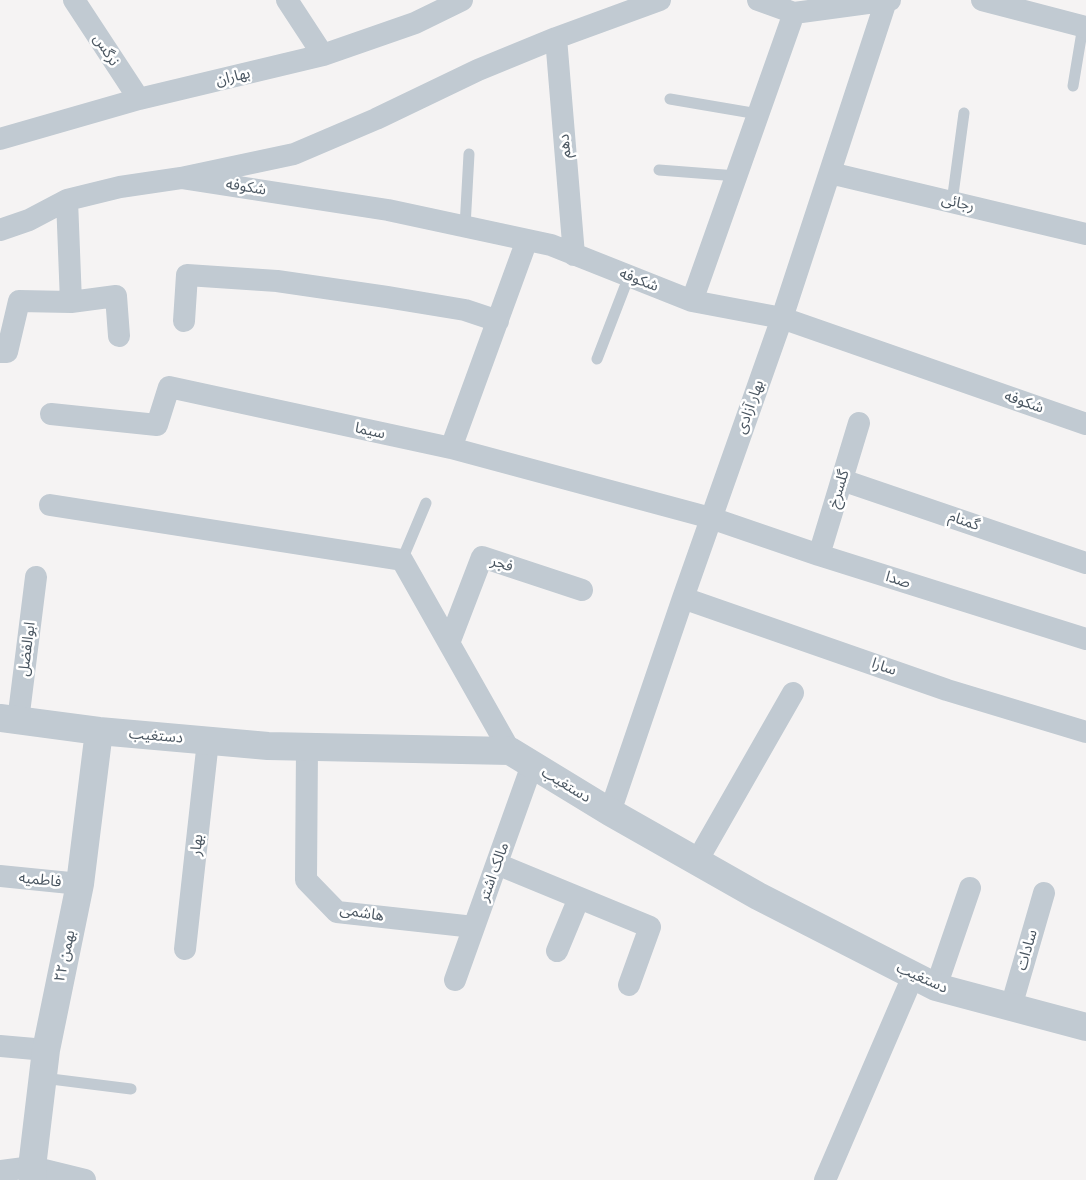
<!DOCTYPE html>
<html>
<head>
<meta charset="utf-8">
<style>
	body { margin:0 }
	canvas { display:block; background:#f5f3f3 }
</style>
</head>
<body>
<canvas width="1086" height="1180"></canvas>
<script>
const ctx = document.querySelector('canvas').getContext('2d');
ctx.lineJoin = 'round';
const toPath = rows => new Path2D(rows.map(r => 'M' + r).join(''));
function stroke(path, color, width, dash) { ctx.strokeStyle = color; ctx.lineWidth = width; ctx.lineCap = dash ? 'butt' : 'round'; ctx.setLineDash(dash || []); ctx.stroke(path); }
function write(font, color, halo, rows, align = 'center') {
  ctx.font = font + ' Figtree,"Noto Sans Arabic",sans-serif'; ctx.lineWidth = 5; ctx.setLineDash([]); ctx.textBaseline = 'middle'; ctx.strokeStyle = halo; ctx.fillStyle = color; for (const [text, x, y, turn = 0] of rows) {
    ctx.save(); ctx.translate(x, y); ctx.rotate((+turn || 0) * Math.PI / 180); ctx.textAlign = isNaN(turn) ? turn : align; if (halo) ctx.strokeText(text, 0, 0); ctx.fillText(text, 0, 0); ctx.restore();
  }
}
const service = toPath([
	[1073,86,1083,26],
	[670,99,758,114],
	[659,170,737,176],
	[952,202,964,113],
	[465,227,469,154],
	[597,359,629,276],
	[402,560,426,503],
	[43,1078,131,1089]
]);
const minor = toPath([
	[74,0,139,99],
	[287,0,323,55],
	[758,0,794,13,890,0],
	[982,0,1086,27],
	[556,38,574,255],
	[0,139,139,99,323,55,415,23,462,0],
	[830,173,1086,234],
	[181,178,388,210,551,245,692,301,782,318,1086,424],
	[67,200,71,302],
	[0,230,29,220,67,200,120,187,181,178,294,154,376,119,478,70,556,38,660,0],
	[692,301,794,13],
	[184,321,187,275,277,281,387,297,465,310,498,321],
	[0,352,7,352,19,301,71,302,116,296,119,336],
	[51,414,157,425,169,387,451,448,711,518,819,555,1086,639],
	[451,448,527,240],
	[842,480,1086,563],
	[50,505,402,560,510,751],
	[819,555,859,423],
	[683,598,947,690,1086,732],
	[449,643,482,557,582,590],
	[18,721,36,577],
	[307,747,306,880,337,912,474,927],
	[610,812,683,598,782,318,886,1],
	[697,861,793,693],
	[497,864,650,927,629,985],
	[0,876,80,884],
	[185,949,208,741],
	[557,951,579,898],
	[455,980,532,765],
	[936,987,970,888],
	[1011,1007,1044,893],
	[0,1046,46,1050],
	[0,1171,32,1167,85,1180],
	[825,1180,913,976]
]);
const tertiary = toPath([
	[0,718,99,731,268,746,510,751,610,812,758,896,936,987,1086,1027],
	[33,1180,32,1167,46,1050,80,884,99,731]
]);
const streetNames = [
	["نرگس",106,50,57],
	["بهاران",233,77,-13],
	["دهم",565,146,-95],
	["شکوفه",246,187,9],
	["رجائی",958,203,13],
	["شکوفه",639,280,21],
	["شکوفه",1024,402,19],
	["بهار آزادی",750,407,-70],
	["سیما",370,431,12],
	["گلسرخ",839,489,-73],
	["گمنام",964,521,19],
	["فجر",502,564,18],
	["صدا",898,580,17],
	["ابوالفضل",27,649,-83],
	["سارا",884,667,19],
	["دستغیب",156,736,5],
	["دستغیب",566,785,31],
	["بهار",197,845,-84],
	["مالک اشتر",494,872,-70],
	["فاطمیه",40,880,6],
	["هاشمی",362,913,9],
	["سادات",1027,950,-74],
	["۲۲ بهمن",65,956,-78],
	["دستغیب",922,978,24]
];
stroke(service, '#c1cad2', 11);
stroke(minor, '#c1cad2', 22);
stroke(tertiary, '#c1cad2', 28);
write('15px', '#4a5661', '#fff', streetNames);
</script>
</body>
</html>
